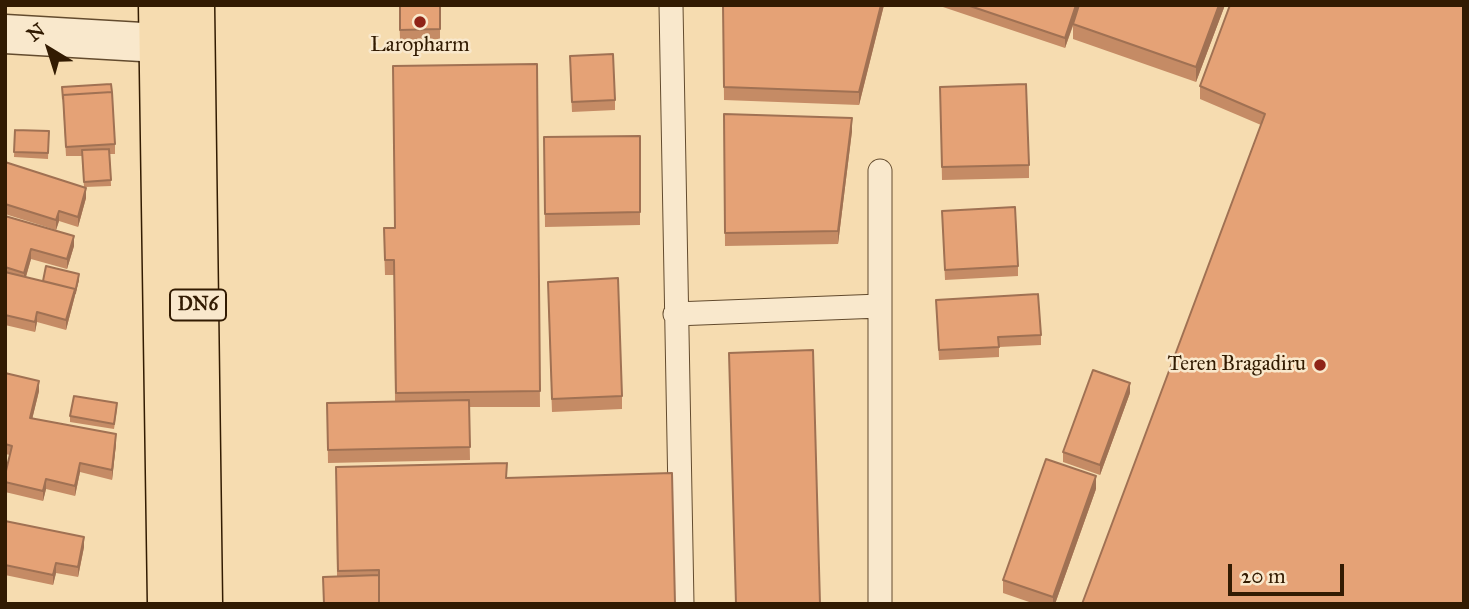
<!DOCTYPE html>
<html>
<head>
<meta charset="utf-8">
<style>
	body { margin:0 }
	#map { position:relative; width:1469px; height:609px; overflow:hidden; background:#f6dcb0; font-family:"IM FELL Great Primer",serif }
	canvas { display:block }
	.frame { position:absolute; inset:0; border:7px solid #321b02; pointer-events:none }
	.north { position:absolute; left:14px; top:14px; width:70px; height:70px; -webkit-text-stroke:5px #f9e8cc; paint-order:stroke; rotate:322deg; font-size:19px; font-weight:700; line-height:28px; text-align:center; color:#321b02 }
	.north::after { content:''; display:block; margin:auto; width:24px; height:32px; background:#321b02; clip-path:polygon(50% 0,100% 100%,50% 72%,0 100%) }
	.scale { position:absolute; left:1228px; top:564px; width:116px; height:32px; box-sizing:border-box; border:4px solid #321b02; border-top:0; padding-left:9px; font-size:21px; line-height:24px; white-space:nowrap; color:#321b02; -webkit-text-stroke:5px #f9e8cc; paint-order:stroke }
</style>
</head>
<body>
<div id="map">
<canvas width="1469" height="609"></canvas>
<div class="frame"></div>
<div class="north">N</div>
<div class="scale">20 m</div>
</div>
<script>
const ctx = document.querySelector('canvas').getContext('2d');
ctx.lineJoin = 'round';
const toPath = rows => new Path2D(rows.map(r => 'M' + r).join(''));
function stroke(path, color, width, dash) { ctx.strokeStyle = color; ctx.lineWidth = width; ctx.lineCap = dash ? 'butt' : 'round'; ctx.setLineDash(dash || []); ctx.stroke(path); }
function fillPath(path, color) { ctx.fillStyle = color; ctx.fill(path, 'evenodd'); }
function write(font, color, halo, rows, align = 'center') {
  ctx.font = font + ' "IM FELL Great Primer",serif'; ctx.lineWidth = 5; ctx.setLineDash([]); ctx.textBaseline = 'middle'; ctx.strokeStyle = halo; ctx.fillStyle = color; for (const [text, x, y, turn = 0] of rows) {
    ctx.save(); ctx.translate(x, y); ctx.rotate((+turn || 0) * Math.PI / 180); ctx.textAlign = isNaN(turn) ? turn : align; if (halo) ctx.strokeText(text, 0, 0); ctx.fillText(text, 0, 0); ctx.restore();
  }
}
const lane = toPath([
	[671,5,682,604],
	[880,171,880,604],
	[675,314,880,306]
]);
const street = toPath([
	[5,34,159,43]
]);
const highway = toPath([
	[158,5,167,604],
	[195,5,203,604]
]);
const wall = toPath([
	[399,5,440,5,440,39,400,40],
	[723,5,884,5,859,105,724,100],
	[937,5,1078,5,1078,8,1079,5,1225,5,1196,82,1073,39,1073,26,1065,48],
	[1464,5,1261,125,1200,99,1200,86],
	[537,64,540,407,469,407,470,460,328,463,327,403,395,402,394,275,385,275,384,244,395,228],
	[570,66,615,100,615,110,572,112],
	[62,87,115,144,115,154,110,154,111,186,85,187,86,198,78,227,59,221,56,230,5,214,5,162,84,187,82,156,66,156],
	[940,87,1029,165,1029,178,942,180],
	[724,114,852,131,838,244,725,246],
	[15,130,49,131,48,159,14,157],
	[640,136,640,225,545,227,544,137],
	[942,211,1018,266,1018,276,945,280],
	[5,216,74,246,67,269,31,259,26,277,43,281,79,280,66,330,37,322,35,332,5,325],
	[548,295,622,396,622,409,552,412],
	[936,300,1041,335,1041,345,999,347,999,357,939,360],
	[5,373,39,391,32,419,116,444,112,480,80,472,75,496,46,489,43,501,5,492,5,475,10,455,5,454],
	[1130,393,1100,475,1063,462,1063,452],
	[117,409,114,429,70,422,70,416],
	[336,467,507,477,675,604,337,576],
	[1096,489,1055,604,1035,604,1003,593,1003,580],
	[5,521,84,547,78,577,56,573,53,585,5,575]
]);
const shadedWall = toPath([
	[881,5,884,5,859,105,859,92],
	[1076,5,1078,5,1078,10,1065,48,1065,38],
	[1219,5,1225,5,1196,82,1196,67],
	[852,118,852,131,838,244,838,231],
	[86,188,86,198,78,227,78,217],
	[59,211,59,221,56,230,56,220],
	[74,236,74,246,67,269,67,259],
	[31,249,31,259,24,283,24,273],
	[79,274,79,280,66,330,66,320],
	[37,312,37,322,35,332,35,322],
	[39,381,39,391,30,428,30,418],
	[1130,383,1130,393,1100,475,1100,465],
	[116,434,116,444,112,480,112,470],
	[80,463,80,472,75,496,75,486],
	[1096,476,1096,489,1055,604,1053,604,1053,597],
	[46,479,46,489,43,501,43,491],
	[84,537,84,547,78,577,78,567],
	[56,563,56,573,53,585,53,575]
]);
const building = toPath([
	[400,5,440,5,440,29,400,30,400,5],
	[723,5,881,5,859,92,724,87,723,5],
	[967,5,1076,5,1065,38,967,5],
	[1079,5,1219,5,1196,67,1073,24,1079,5],
	[1230,5,1464,5,1464,604,1082,604,1265,114,1200,86,1230,5],
	[613,54,615,100,572,102,570,56,613,54],
	[537,64,540,391,396,393,394,260,385,260,384,228,395,228,393,66,537,64],
	[111,84,112,92,63,95,63,99,62,87,111,84],
	[1026,84,1029,165,942,167,940,87,1026,84],
	[112,92,115,144,66,147,63,95,112,92],
	[724,114,852,118,838,231,725,233,724,114],
	[15,130,49,131,48,153,14,152,15,130],
	[640,136,640,212,545,214,544,137,640,136],
	[109,149,111,180,84,182,82,150,109,149],
	[5,162,86,188,78,217,59,211,56,220,5,204,5,162],
	[1015,207,1018,266,945,270,942,211,1015,207],
	[5,216,74,236,67,259,31,249,24,273,5,267,5,216],
	[46,266,79,274,75,293,75,289,43,281,46,266],
	[5,272,75,289,66,320,37,312,35,322,5,315,5,272],
	[618,278,622,396,552,399,548,282,618,278],
	[1038,294,1041,335,998,337,999,347,939,350,936,300,1038,294],
	[813,350,820,604,736,604,729,353,813,350],
	[1093,370,1130,383,1100,465,1063,452,1093,370],
	[5,373,39,381,30,418,116,434,112,470,80,463,75,486,46,479,43,491,5,482,5,475,12,446,5,444,5,373],
	[74,396,117,403,114,424,70,416,74,396],
	[469,400,470,447,328,450,327,403,469,400],
	[1046,459,1096,476,1053,597,1003,580,1046,459],
	[507,463,506,478,672,473,675,604,379,604,379,570,338,571,336,467,507,463],
	[5,521,84,537,78,567,56,563,53,575,5,565,5,521],
	[379,575,379,604,324,604,323,577,379,575]
]);
const markers = [
	[420,22,7,"#8f2418"],
	[1320,365,7,"#8f2418"]
];
const shields = [
	[198,305,56]
];
const shieldNames = [
	["DN6",198,305]
];
const poiNames = [
	["Laropharm",420,46],
	["Teren Bragadiru",1306,365,"right"]
];
stroke(lane, '#634b2e', 25);
stroke(street, '#634b2e', 41);
stroke(highway, '#321b02', 41);
stroke(lane, '#f9e8cc', 23);
stroke(street, '#f9e8cc', 38);
stroke(highway, '#f6dcb0', 38);
fillPath(wall, '#c58b65');
fillPath(shadedWall, '#a07153');
fillPath(building, '#e5a276');
stroke(building, '#a07153', 2);
for (const [x, y, r, color] of markers) { const dot = new Path2D(); dot.arc(x, y, r, 0, 2 * Math.PI); ctx.fillStyle = color; ctx.fill(dot); stroke(dot, '#f9e8cc', 2.5); }
for (const [x, y, w] of shields) { const box = new Path2D(); box.roundRect(x - w / 2, y - 15.5, w, 31, 5); ctx.fillStyle = '#f9e8cc'; ctx.fill(box); stroke(box, '#321b02', 2); }
write('bold 19px', '#321b02', null, shieldNames);
write('21px', '#321b02', '#f9e8cc', poiNames);
</script>
</body>
</html>
